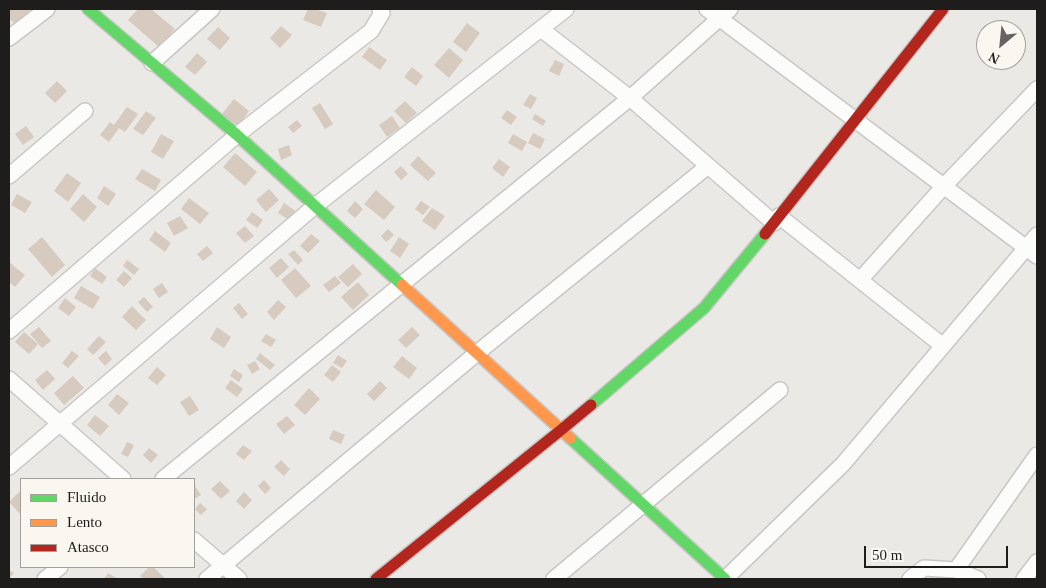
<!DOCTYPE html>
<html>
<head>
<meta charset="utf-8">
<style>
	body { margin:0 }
	#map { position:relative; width:1046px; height:588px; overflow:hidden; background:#ebe9e6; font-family:"Times New Roman",serif }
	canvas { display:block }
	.frame { position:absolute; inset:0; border:10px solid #1e1d1b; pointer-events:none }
	.legend { position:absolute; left:20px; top:478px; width:175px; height:90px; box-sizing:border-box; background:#faf7f1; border:1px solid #a2a09b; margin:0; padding:6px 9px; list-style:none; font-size:15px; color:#1e1d1b }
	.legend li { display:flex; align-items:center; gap:10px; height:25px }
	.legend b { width:25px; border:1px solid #a2a09b }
	.north { position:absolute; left:976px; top:20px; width:50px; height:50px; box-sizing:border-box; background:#faf7f1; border:1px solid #a2a09b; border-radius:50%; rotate:208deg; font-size:14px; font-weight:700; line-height:20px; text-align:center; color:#1e1d1b }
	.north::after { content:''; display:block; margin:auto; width:18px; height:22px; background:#666462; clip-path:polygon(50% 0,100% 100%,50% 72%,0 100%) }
	.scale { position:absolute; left:864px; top:546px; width:144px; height:22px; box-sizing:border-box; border:2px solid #1e1d1b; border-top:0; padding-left:6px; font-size:15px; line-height:18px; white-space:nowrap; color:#1e1d1b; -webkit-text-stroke:4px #faf7f1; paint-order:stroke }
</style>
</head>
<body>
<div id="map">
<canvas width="1046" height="588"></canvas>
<div class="frame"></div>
<ul class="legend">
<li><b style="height:6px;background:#63d668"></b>Fluido</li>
<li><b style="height:6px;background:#ff974d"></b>Lento</li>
<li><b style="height:6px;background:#b3261e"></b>Atasco</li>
</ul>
<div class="north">N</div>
<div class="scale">50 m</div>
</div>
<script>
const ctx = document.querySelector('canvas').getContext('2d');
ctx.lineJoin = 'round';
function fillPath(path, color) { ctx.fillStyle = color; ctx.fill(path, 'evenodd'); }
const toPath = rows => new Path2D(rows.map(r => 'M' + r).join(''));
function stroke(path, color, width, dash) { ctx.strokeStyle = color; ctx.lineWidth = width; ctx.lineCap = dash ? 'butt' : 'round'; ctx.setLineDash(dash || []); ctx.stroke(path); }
const building = toPath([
	[9,9,31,9,18,26,9,19],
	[138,9,151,9,175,29,159,47,128,20],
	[308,9,315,9,327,13,321,27,303,20],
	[467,23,480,33,466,52,453,42],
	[281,26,292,35,280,48,270,38],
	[218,27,230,38,220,50,207,39],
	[369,47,387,60,380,70,362,57],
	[449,48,463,60,449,78,434,65],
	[197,53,207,62,195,75,185,67],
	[555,60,564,64,559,76,549,71],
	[412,67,423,76,416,86,404,77],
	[57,81,67,91,55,103,45,93],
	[530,94,537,98,531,109,523,105],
	[234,99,249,111,238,126,222,114],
	[405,101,417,113,406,123,394,111],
	[320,103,333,124,325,129,312,108],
	[127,107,138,114,125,132,119,128,109,142,100,135,110,122,114,125],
	[507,110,517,117,511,125,501,118],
	[146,111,156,118,143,135,133,129],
	[535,114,546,121,543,126,532,119],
	[392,116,400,128,387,137,379,125],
	[297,120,302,126,293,133,288,127],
	[26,126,34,137,23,145,15,134],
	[533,133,545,139,540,149,528,143],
	[161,134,174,141,163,159,151,152],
	[513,134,527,142,522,151,508,143],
	[289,145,292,155,281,160,278,149],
	[235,153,257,172,245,186,223,167],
	[418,156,436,173,428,181,410,165],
	[499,159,510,167,503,177,492,168],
	[401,166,408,174,401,180,394,172],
	[142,169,161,180,155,191,135,179],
	[67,173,81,183,68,202,54,191],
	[104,186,116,194,108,206,97,198],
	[269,189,279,200,266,212,256,200],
	[376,190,395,207,384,220,364,204],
	[17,194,32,202,25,213,11,205],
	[83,194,97,207,84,222,70,209],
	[189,198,209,213,200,224,181,209],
	[355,201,363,209,355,218,347,211],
	[421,201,430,207,423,215,415,209],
	[284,203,297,212,291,221,278,213],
	[432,208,445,216,435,230,422,221],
	[252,212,263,220,257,228,246,220],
	[180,216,188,228,174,236,167,223],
	[245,226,254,236,245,243,236,233],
	[388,229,394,235,386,242,381,236],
	[155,231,171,243,165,252,149,240],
	[311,234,320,241,308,253,300,246],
	[42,237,65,265,52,277,28,249],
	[399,237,409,244,400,258,390,251],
	[207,246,213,253,203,261,197,254],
	[294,250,303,260,298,265,288,254],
	[281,258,289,267,277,278,269,268],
	[127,260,139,269,134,275,123,266],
	[9,262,25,275,15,287,9,282],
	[353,264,362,274,348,287,338,277],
	[95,268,107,277,102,284,90,276],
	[295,268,311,286,296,298,281,280],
	[124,271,132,278,124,287,116,280],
	[335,276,341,283,329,292,323,285],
	[358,282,369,295,353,310,341,297],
	[162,283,168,292,159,298,153,289],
	[81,286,100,297,93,309,74,298],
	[144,297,153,307,147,312,138,302],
	[65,298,76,307,69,316,58,308],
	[278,300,286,307,274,320,267,312],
	[239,303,248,314,242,319,233,308],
	[132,306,146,320,136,330,122,317],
	[39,327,51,341,42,348,30,334],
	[217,327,231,337,224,348,210,339],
	[412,327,420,335,406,348,398,340],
	[24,332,38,344,29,354,15,342],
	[266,334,276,340,271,347,261,341],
	[99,336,106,342,93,355,87,349],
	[72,351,79,356,68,368,62,363],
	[106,351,112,359,105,366,98,358],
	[260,353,275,365,270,370,256,359],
	[338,355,347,361,342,368,333,363],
	[402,356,417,368,409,379,393,367],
	[255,361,260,369,252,374,247,365],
	[332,365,341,372,333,382,324,375],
	[157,367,166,375,157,385,148,378],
	[234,369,243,375,239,382,230,376],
	[47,370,55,379,43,390,35,380],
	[73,376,84,388,64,405,54,393],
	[231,380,243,389,237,397,225,388],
	[380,381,387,388,374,401,367,394],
	[309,388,320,399,305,415,294,405],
	[117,394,129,403,119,415,108,405],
	[190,396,199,410,189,416,180,402],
	[95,415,109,426,100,436,87,425],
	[287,416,295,425,284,434,276,424],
	[333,430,345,435,341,444,329,439],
	[127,442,134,445,128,457,121,454],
	[243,445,252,451,244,460,236,454],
	[149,448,158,455,151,463,143,455],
	[281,460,290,469,284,476,274,467],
	[264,480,271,488,265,494,258,486],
	[220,481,230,491,221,499,211,489],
	[195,486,201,495,194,499,194,487],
	[21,490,21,515,9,502],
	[244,492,252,500,244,509,236,501],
	[200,503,207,509,201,515,195,509],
	[149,567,153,567,166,579,144,579,140,576],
	[9,570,14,573,9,579],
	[108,573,118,579,104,579]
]);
const street = toPath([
	[707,9,1037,256],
	[541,29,630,98,774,223],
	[9,38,47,9],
	[152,63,212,9],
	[9,176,85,111],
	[779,216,943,346],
	[860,280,944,186,1037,89],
	[9,331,237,135,371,31,382,13,380,9],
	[9,379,123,479],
	[9,467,315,206,566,9],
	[163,479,630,98,730,9],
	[194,540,239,579],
	[956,570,1037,455],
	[45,579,60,567],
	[207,579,477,353,708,166],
	[554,579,780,390],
	[725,579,843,464,1037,235],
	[910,579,924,568,956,570,978,579],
	[1024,579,1037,562]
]);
const fast = toPath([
	[88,9,237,135,402,285],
	[591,405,704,308,765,234],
	[570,438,725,579]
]);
const slow = toPath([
	[402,285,570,438]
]);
const jam = toPath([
	[765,234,943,9],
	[376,579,561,430,591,405]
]);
fillPath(building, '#d7cabe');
stroke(street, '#c9c7c5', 18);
stroke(fast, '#c9c7c5', 14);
stroke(slow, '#c9c7c5', 14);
stroke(jam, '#c9c7c5', 14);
stroke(street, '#fcfcfb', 15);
stroke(fast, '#63d668', 11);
stroke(slow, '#ff974d', 11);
stroke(jam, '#b3261e', 11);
</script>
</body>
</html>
